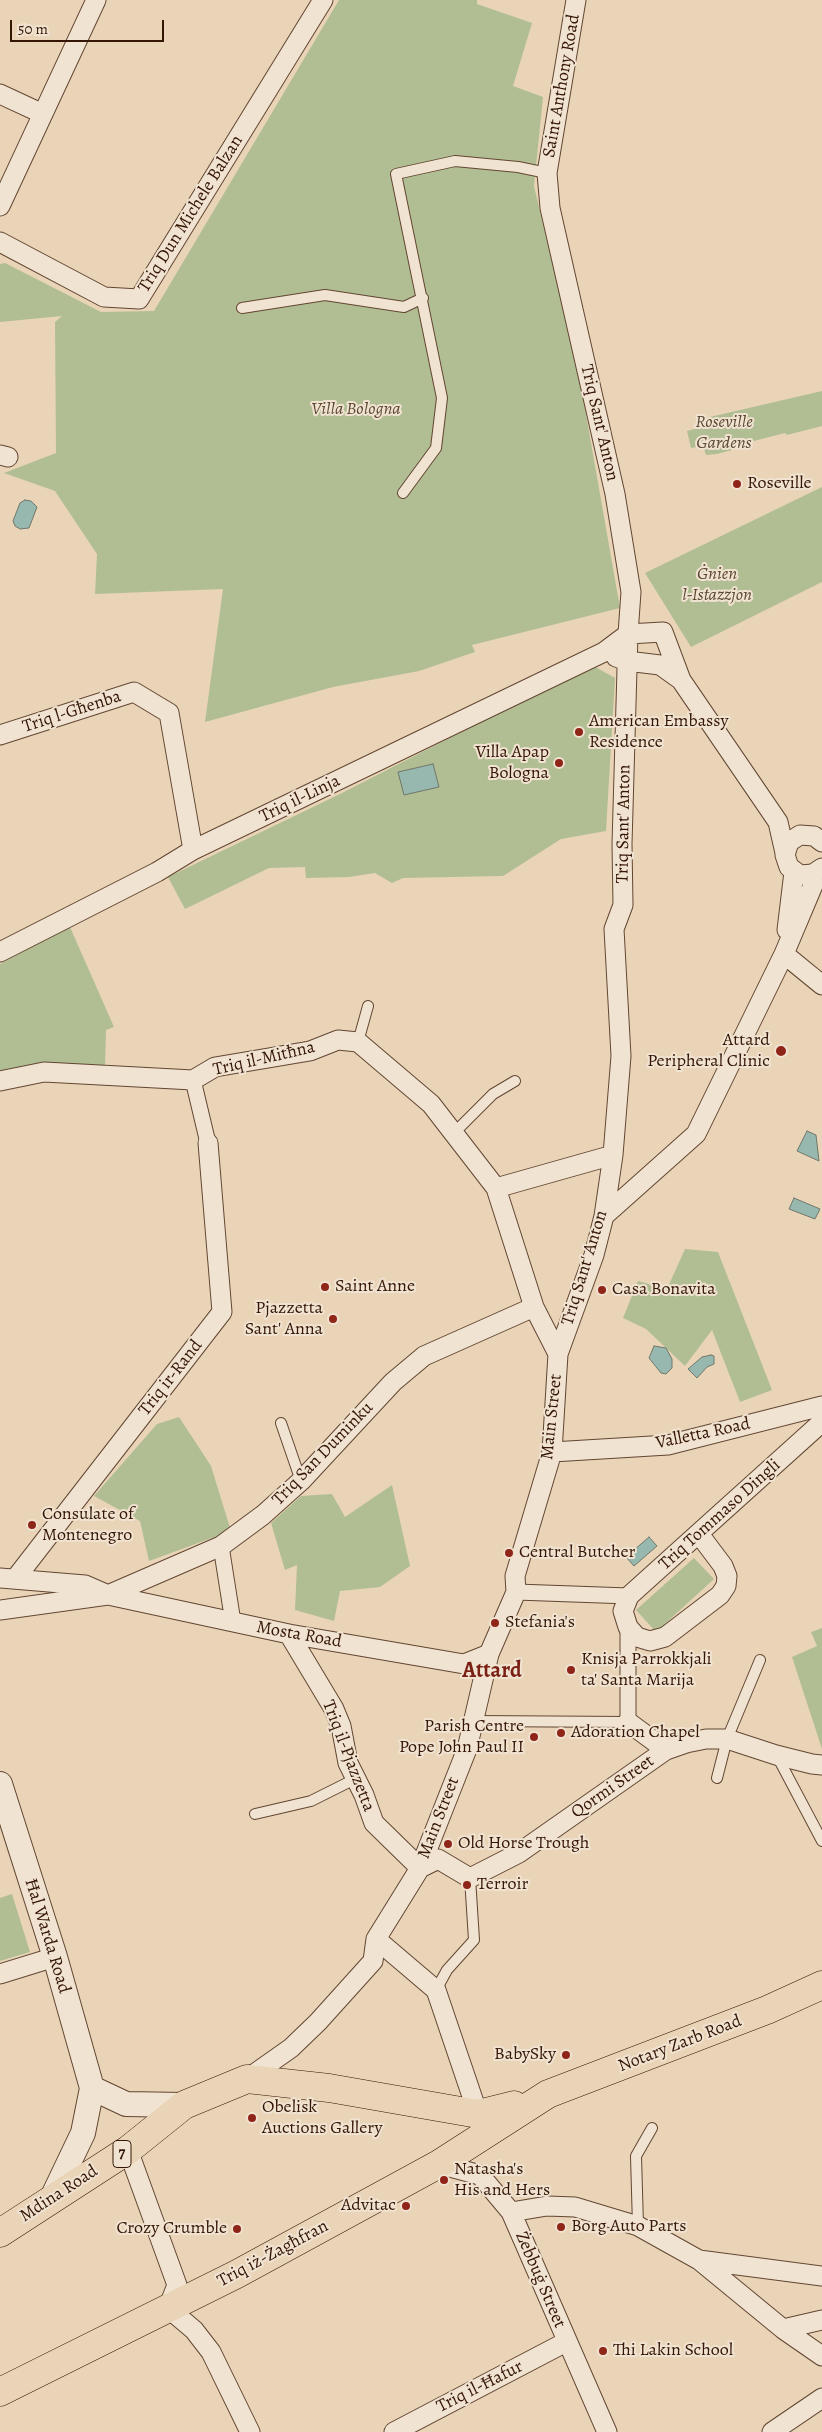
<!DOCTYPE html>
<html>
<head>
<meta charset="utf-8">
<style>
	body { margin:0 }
	#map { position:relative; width:822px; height:2432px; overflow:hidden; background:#e9d4b8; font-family:Alegreya,serif }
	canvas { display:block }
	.scale { position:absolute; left:10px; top:20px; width:154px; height:22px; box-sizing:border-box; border:2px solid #351605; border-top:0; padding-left:6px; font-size:15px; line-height:18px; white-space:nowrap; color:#351605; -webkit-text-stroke:4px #f1e3d1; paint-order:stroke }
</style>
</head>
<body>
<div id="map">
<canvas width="822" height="2432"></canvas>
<div class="scale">50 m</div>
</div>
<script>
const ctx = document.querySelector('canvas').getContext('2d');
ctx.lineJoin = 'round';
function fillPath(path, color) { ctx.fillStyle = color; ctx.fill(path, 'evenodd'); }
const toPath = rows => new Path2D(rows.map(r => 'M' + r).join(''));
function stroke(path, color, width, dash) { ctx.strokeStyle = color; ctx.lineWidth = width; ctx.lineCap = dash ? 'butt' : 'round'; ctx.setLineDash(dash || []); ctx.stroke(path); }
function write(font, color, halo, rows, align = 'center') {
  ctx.font = font + ' Alegreya,serif'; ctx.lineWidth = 4; ctx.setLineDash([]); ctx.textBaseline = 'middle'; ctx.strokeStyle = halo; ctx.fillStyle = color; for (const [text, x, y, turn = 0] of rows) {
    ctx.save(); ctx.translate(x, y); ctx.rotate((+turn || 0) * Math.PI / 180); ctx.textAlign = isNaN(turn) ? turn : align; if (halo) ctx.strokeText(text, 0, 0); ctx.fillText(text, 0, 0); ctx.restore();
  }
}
const green = toPath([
	[339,0,477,0,477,4,532,23,513,86,543,97,534,186,580,380,620,608,472,645,475,652,419,671,333,687,205,722,223,589,95,594,97,554,55,491,4,473,56,453,55,322,62,316,0,322,0,264,5,263,101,312,154,311],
	[822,391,822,426,787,435,785,433,746,443,747,446,717,454,706,455,703,446,691,448,687,431,698,428,697,420],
	[822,487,822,582,691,647,645,573],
	[592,665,615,678,606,831,561,839,503,876,403,878,392,883,375,873,349,877,306,878,305,867,269,868,185,909,168,877,340,794],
	[70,927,114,1027,106,1030,105,1067,0,1077,0,964],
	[685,1249,718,1252,772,1390,740,1402,712,1330,685,1366,646,1329,623,1318,638,1281,667,1289],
	[179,1417,211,1466,231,1531,149,1561,140,1521,94,1496,157,1424],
	[392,1485,410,1566,380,1587,340,1591,334,1621,295,1610,297,1565,285,1570,271,1523,301,1496,332,1494,345,1517],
	[694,1558,714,1579,656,1632,636,1610],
	[822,1628,822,1749,792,1657,817,1646,811,1632],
	[12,1894,30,1952,0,1961,0,1898]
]);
const water = toPath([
	[25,500,31,501,37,507,29,528,20,529,15,526,13,521,20,503,25,500],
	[433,764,439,787,404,795,398,772,433,764],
	[807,1131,816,1135,819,1161,797,1151,807,1131],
	[794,1198,820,1209,815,1219,789,1209,794,1198],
	[654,1346,666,1348,672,1359,672,1368,666,1374,661,1373,649,1358,654,1346],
	[711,1355,714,1356,714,1364,707,1367,697,1378,688,1369,702,1357,711,1355],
	[649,1537,657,1546,634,1566,626,1557,649,1537]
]);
const service = toPath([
	[242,308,325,295,404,307,423,298],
	[403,493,436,448,442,398,396,174,455,161,518,167,547,173],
	[358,1042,368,1006],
	[454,1133,493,1094,515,1081],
	[281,1423,301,1481],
	[474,1721,628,1722],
	[777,1756,822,1841],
	[717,1778,727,1739,760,1660],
	[255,1814,311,1801,355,1779],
	[436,1990,447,1970,474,1940,470,1878],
	[638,2226,636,2156,652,2128]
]);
const pedestrian = toPath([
	[193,1080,208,1143],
	[221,1546,233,1622],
	[516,1592,629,1596],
	[628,1722,628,1627]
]);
const minor = toPath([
	[0,94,43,114],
	[0,206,96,0],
	[0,242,104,297,139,299,323,0],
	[0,455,8,457],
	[628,634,663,632,681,680,778,822,785,853],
	[616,657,627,661,660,665,681,680],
	[0,735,134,692,169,713,193,850],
	[822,842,814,836,800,835,789,842,785,855,789,867,800,875,813,874,822,868],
	[787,930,794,872],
	[0,952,157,872,193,850,604,652,628,634],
	[784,954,822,985],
	[0,1081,44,1072,193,1080,215,1067,310,1051,338,1040,358,1042,431,1104,496,1188,534,1307,558,1354],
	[496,1188,613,1155],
	[604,1216,696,1134,784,954,819,871],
	[552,1452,668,1445,822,1406],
	[699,1534,723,1566,727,1576,726,1586,720,1595,665,1637,650,1641,637,1637,628,1627,623,1611,629,1596,822,1422],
	[0,1578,85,1585,108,1595,289,1634,464,1664,489,1654],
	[15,1579,222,1312,208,1143],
	[0,1610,108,1595,221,1546,263,1515,301,1481,393,1382,424,1356,534,1307],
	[289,1634,334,1709,341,1726,348,1763,364,1795,374,1823,420,1868],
	[628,1722,666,1750],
	[420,1868,438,1859,470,1878,519,1853,666,1750,686,1743,706,1739,727,1739,776,1755,812,1764,822,1765],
	[376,1939,436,1990,478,2114],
	[0,1974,55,1957],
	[247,2079,291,2048,318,2022,373,1961,376,1939,420,1868,467,1749,489,1654,516,1592,515,1576,552,1452,558,1354,594,1255,604,1216,613,1155,621,1056,614,929,623,905,622,844,628,634,631,592,615,494,550,208,547,173,576,0],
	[128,2150,177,2285,168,2308,194,2330,211,2352,250,2432],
	[439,2164,480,2175,511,2212,607,2432],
	[511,2212,547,2206,575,2207,638,2226,699,2260,783,2329,822,2356],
	[699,2260,822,2276],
	[783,2329,822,2320],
	[394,2432,566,2342],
	[772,2432,822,2398]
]);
const tertiary = toPath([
	[0,1784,55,1957,92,2088,83,2133,52,2198],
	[92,2088,126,2104,184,2105]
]);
const trunk = toPath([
	[0,2233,128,2150,184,2105,247,2079,329,2088,478,2114,514,2105],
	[0,2392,237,2274,439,2164,548,2094,767,2010,822,1985]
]);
const markers = [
	[737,484,5,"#8f2418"],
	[579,732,5,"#8f2418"],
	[559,763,5,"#8f2418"],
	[781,1051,6,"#8f2418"],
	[325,1287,5,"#8f2418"],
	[602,1290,5,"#8f2418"],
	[333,1319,5,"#8f2418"],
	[32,1525,5,"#8f2418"],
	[509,1553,5,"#8f2418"],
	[495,1623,5,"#8f2418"],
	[571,1670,5,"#8f2418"],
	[561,1733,5,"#8f2418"],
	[534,1737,5,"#8f2418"],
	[448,1844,5,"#8f2418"],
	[467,1885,5,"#8f2418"],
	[566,2055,5,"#8f2418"],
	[252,2118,5,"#8f2418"],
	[444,2180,5,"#8f2418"],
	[406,2206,5,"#8f2418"],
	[561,2227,5,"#8f2418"],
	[237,2229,5,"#8f2418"],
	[603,2351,5,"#8f2418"]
];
const shields = [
	[122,2154,18]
];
const shieldNames = [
	["7",122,2154]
];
const streetNames = [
	["Saint Anthony Road",562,86,-80],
	["Triq Dun Michele Balzan",191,214,-58],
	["Triq Sant' Anton",599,423,77],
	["Triq l-Għenba",72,712,-18],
	["Triq il-Linja",300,799,-26],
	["Triq Sant' Anton",624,824,-89],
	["Triq il-Mitħna",264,1059,-13],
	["Triq Sant' Anton",585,1268,-73],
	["Triq ir-Rand",171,1378,-52],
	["Main Street",552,1417,-84],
	["Valletta Road",703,1434,-12],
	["Triq San Duminku",323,1454,-46],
	["Triq Tommaso Dingli",720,1515,-42],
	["Mosta Road",299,1635,10],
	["Triq il-Pjazzetta",348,1756,69],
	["Qormi Street",613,1787,-35],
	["Main Street",439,1818,-69],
	["Ħal Warda Road",47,1936,73],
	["Notary Zarb Road",680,2044,-21],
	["Mdina Road",59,2194,-33],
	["Triq iż-Żagħfran",273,2254,-28],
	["Żebbuġ Street",540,2280,67],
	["Triq il-Ħafur",480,2387,-27]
];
const parkNames = [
	["Villa Bologna",356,410],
	["Roseville",724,423],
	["Gardens",724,444],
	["Ġnien",717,575],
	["l-Istazzjon",717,596]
];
const poiNames = [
	["Roseville",747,484],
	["American Embassy",589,722],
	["Residence",589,743],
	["Villa Apap",549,753,"right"],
	["Bologna",549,774,"right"],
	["Attard",770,1041,"right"],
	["Peripheral Clinic",770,1062,"right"],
	["Saint Anne",335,1287],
	["Casa Bonavita",612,1290],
	["Pjazzetta",323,1309,"right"],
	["Sant' Anna",323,1330,"right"],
	["Consulate of",42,1515],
	["Montenegro",42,1536],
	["Central Butcher",519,1553],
	["Stefania's",505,1623],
	["Knisja Parrokkjali",581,1660],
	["ta' Santa Marija",581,1681],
	["Parish Centre",524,1727,"right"],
	["Pope John Paul II",524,1748,"right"],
	["Adoration Chapel",571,1733],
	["Old Horse Trough",458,1844],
	["Terroir",477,1885],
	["BabySky",556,2055,"right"],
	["Obelisk",262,2108],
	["Auctions Gallery",262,2129],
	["Natasha's",454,2170],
	["His and Hers",454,2191],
	["Advitac",396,2206,"right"],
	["Borg Auto Parts",571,2227],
	["Crozy Crumble",227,2229,"right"],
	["Thi Lakin School",613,2351]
];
const districtNames = [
	["Attard",492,1672]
];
fillPath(green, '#b1be93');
fillPath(water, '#97b8ae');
stroke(water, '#70776a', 1);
stroke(service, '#624632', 12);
stroke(pedestrian, '#624632', 17);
stroke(minor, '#624632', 21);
stroke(tertiary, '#624632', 26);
stroke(trunk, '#351605', 29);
stroke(service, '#f1e3d1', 10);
stroke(pedestrian, '#f1e3d1', 15);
stroke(minor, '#f1e3d1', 19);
stroke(tertiary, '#f1e3d1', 24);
stroke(trunk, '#e9d4b8', 28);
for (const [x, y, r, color] of markers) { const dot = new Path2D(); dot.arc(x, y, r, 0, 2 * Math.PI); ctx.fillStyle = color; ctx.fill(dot); stroke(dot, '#f1e3d1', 2); }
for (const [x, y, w] of shields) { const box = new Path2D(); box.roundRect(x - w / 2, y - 13.5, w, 27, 4); ctx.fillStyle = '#f1e3d1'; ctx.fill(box); stroke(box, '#351605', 1); }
write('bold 16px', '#351605', null, shieldNames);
write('18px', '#351605', '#f1e3d1', streetNames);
write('italic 18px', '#5a4830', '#f1e3d1', parkNames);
write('18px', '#351605', '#f1e3d1', poiNames, 'left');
write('bold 22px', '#7a1f14', '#f1e3d1', districtNames);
</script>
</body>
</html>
